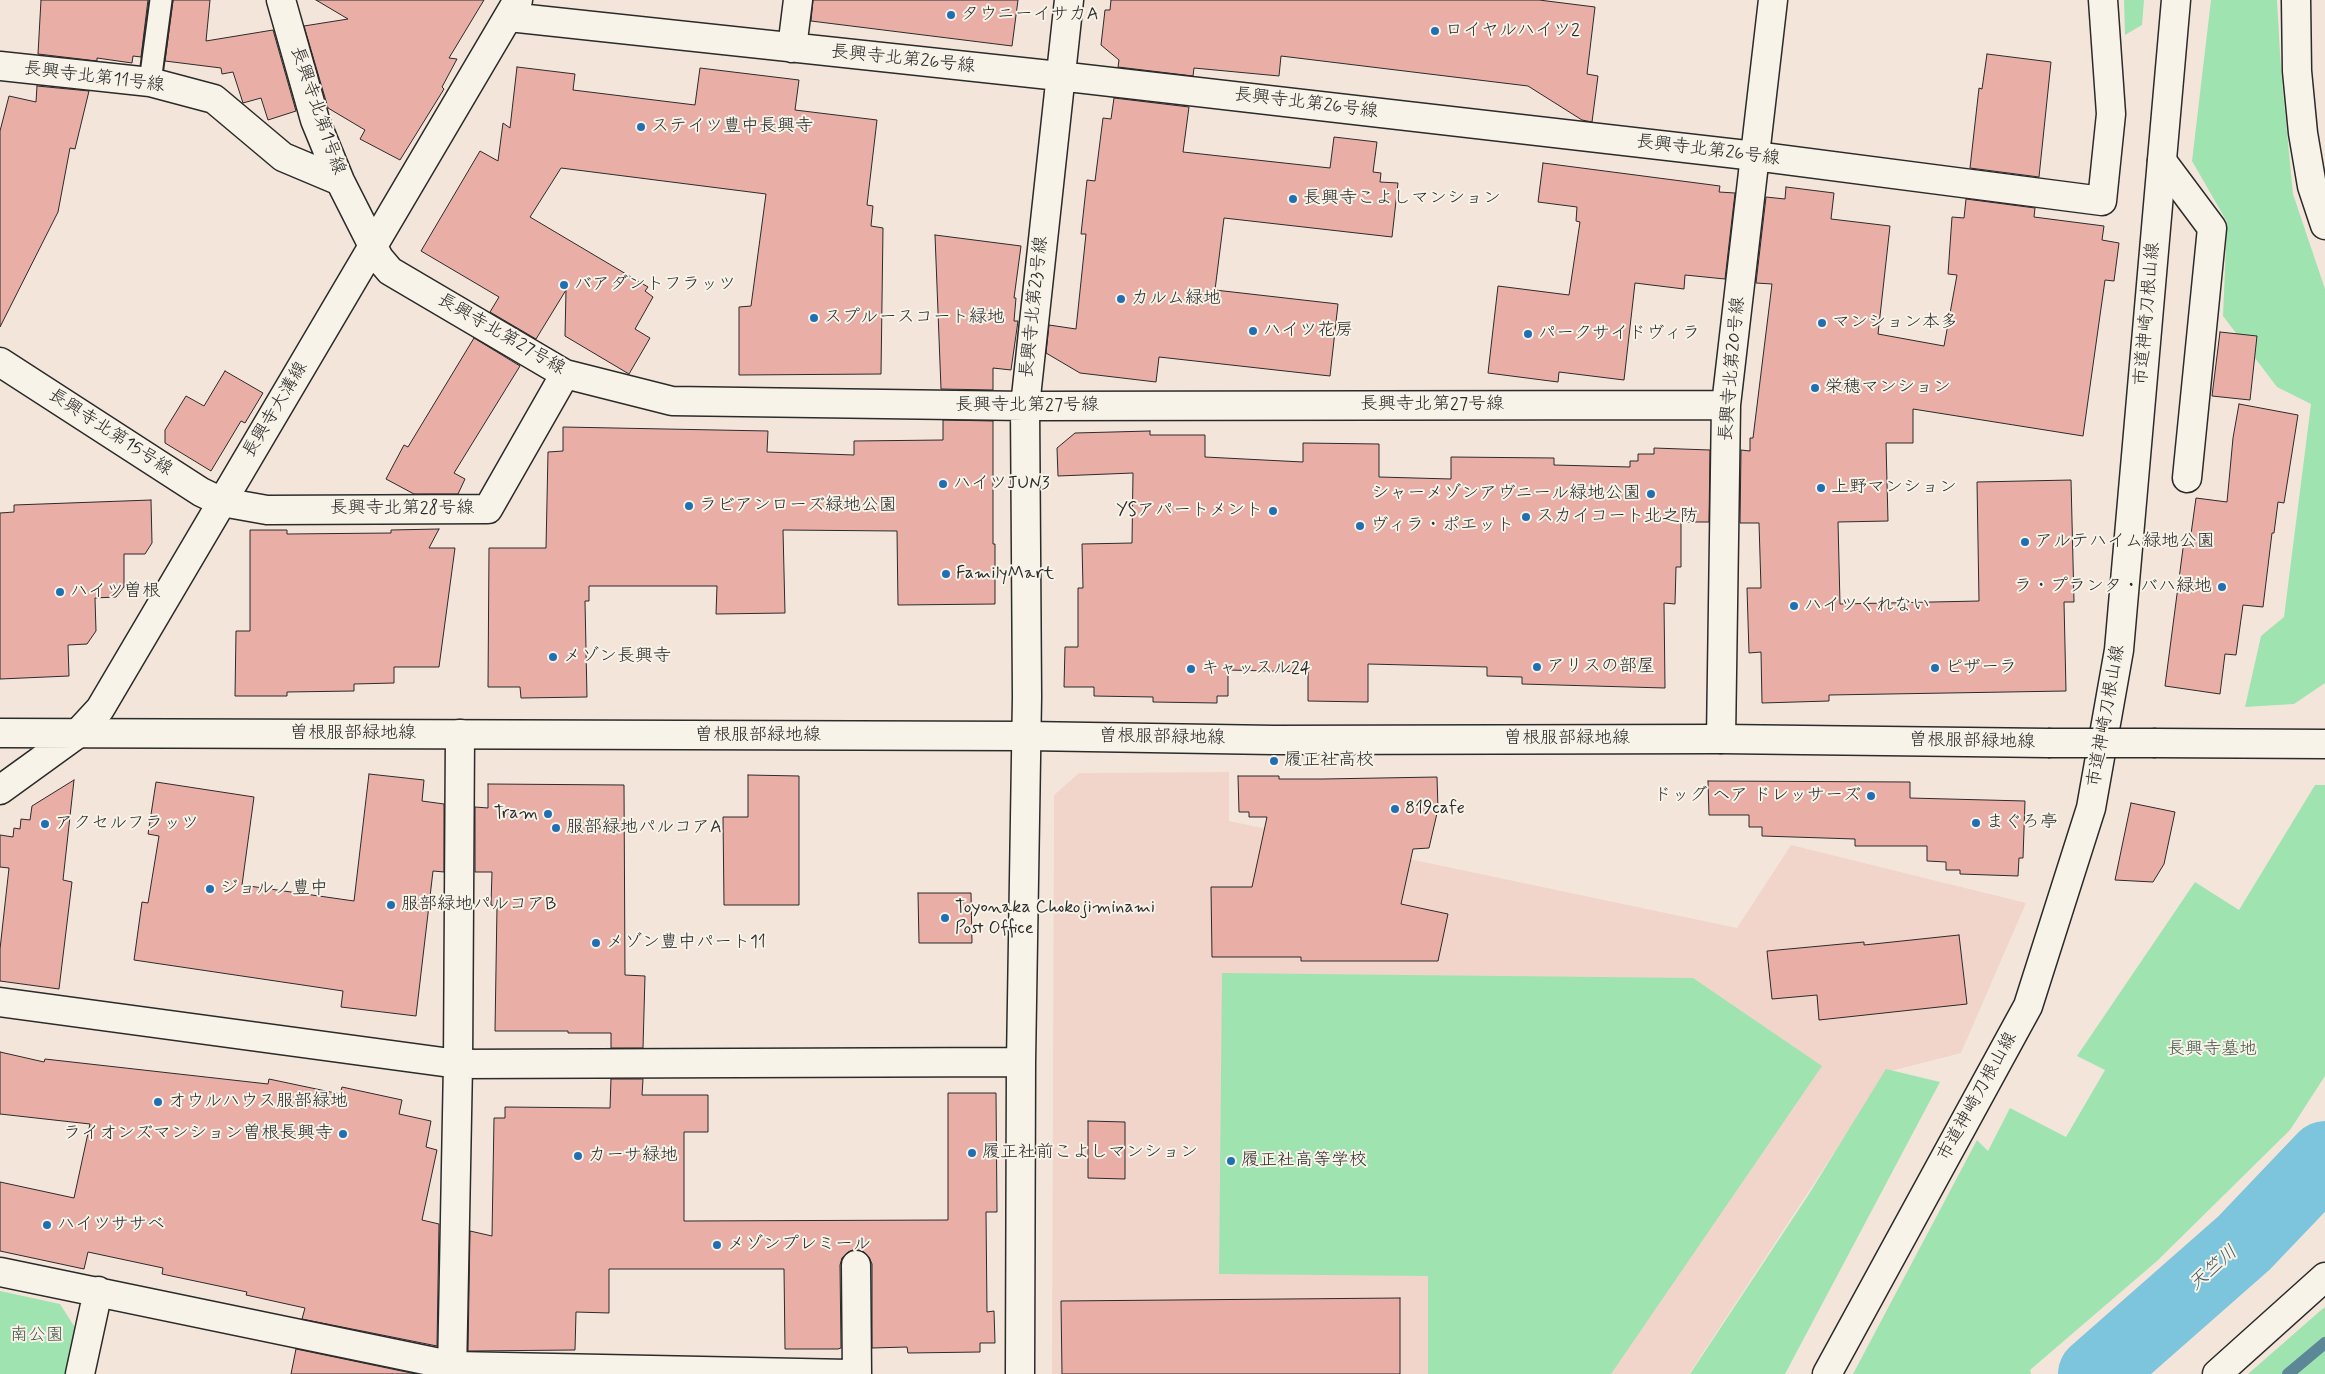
<!DOCTYPE html>
<html>
<head>
<meta charset="utf-8">
<style>
	body { margin:0 }
	canvas { display:block; background:#f4e5db }
</style>
</head>
<body>
<canvas width="2325" height="1374"></canvas>
<script>
const ctx = document.querySelector('canvas').getContext('2d');
ctx.lineJoin = 'round';
function fillPath(path, color) { ctx.fillStyle = color; ctx.fill(path, 'evenodd'); }
const toPath = rows => new Path2D(rows.map(r => 'M' + r).join(''));
function stroke(path, color, width, dash) { ctx.strokeStyle = color; ctx.lineWidth = width; ctx.lineCap = dash ? 'butt' : 'round'; ctx.setLineDash(dash || []); ctx.stroke(path); }
function write(font, color, halo, rows, align = 'center') {
  ctx.font = font + ' Mynerve,"Klee One",sans-serif'; ctx.lineWidth = 4; ctx.setLineDash([]); ctx.textBaseline = 'middle'; ctx.strokeStyle = halo; ctx.fillStyle = color; for (const [text, x, y, turn = 0] of rows) {
    ctx.save(); ctx.translate(x, y); ctx.rotate((+turn || 0) * Math.PI / 180); ctx.textAlign = isNaN(turn) ? turn : align; if (halo) ctx.strokeText(text, 0, 0); ctx.fillText(text, 0, 0); ctx.restore();
  }
}
const built = toPath([
	[1229,772,1229,821,1737,928,1791,845,2026,903,1961,1053,1887,1072,1689,1374,1052,1374,1054,795,1079,773]
]);
const green = toPath([
	[2124,0,2144,0,2142,25,2125,35],
	[2211,0,2277,0,2281,70,2293,194,2325,289,2325,683,2294,704,2245,707,2261,636,2284,617,2311,404,2277,387,2223,316,2227,222,2192,161],
	[2315,785,2325,785,2325,1076,2290,1130,2157,1261,2030,1370,2031,1374,1853,1374,1977,1140,1988,1151,2010,1108,2066,1137,2105,1070,2077,1056,2195,882,2239,910],
	[1222,973,1693,978,1822,1066,1611,1374,1428,1374,1428,1276,1219,1274],
	[1886,1069,1940,1082,1785,1374,1690,1374,1809,1194],
	[0,1291,60,1304,76,1329,66,1374,0,1374],
	[2325,1307,2325,1374,2248,1374,2320,1311]
]);
const stream = toPath([
	[2288,1374,2325,1343]
]);
const river = toPath([
	[2095,1374,2244,1243,2325,1158]
]);
const building = toPath([
	[41,0,148,0,141,57,133,56,132,63,97,58,97,61,38,54,41,0],
	[173,0,210,0,206,41,273,30,296,111,268,120,261,98,243,103,233,72,222,74,221,68,165,61,173,0],
	[316,0,484,0,449,58,457,59,442,87,444,89,400,160,360,139,365,130,328,108,304,26,348,19,316,0],
	[813,0,1018,0,1012,46,811,21,813,0],
	[1111,0,1539,0,1595,7,1587,74,1598,76,1592,122,1582,120,1528,86,1281,56,1279,76,1194,68,1193,76,1118,67,1119,60,1101,45,1105,10,1110,10,1111,0],
	[1987,54,2051,62,2039,177,1970,168,1979,88,1982,89,1987,54],
	[517,67,575,74,573,90,695,105,700,68,799,80,795,110,877,120,867,205,873,206,871,226,883,228,881,374,739,375,739,307,751,306,766,194,561,168,530,217,648,287,645,291,653,297,635,329,650,338,629,374,565,336,566,290,536,339,490,312,499,297,421,251,480,151,498,161,503,123,510,128,517,67],
	[37,86,89,91,75,149,70,148,58,212,0,327,0,131,9,96,36,102,37,86],
	[1114,98,1189,107,1183,152,1330,168,1334,137,1377,142,1373,172,1381,173,1380,182,1398,183,1392,237,1224,218,1215,290,1338,304,1330,376,1159,357,1156,382,1080,373,1046,353,1049,325,1076,329,1086,234,1081,234,1087,180,1095,181,1103,118,1111,119,1114,98],
	[1543,163,1720,186,1719,192,1735,193,1725,279,1685,275,1684,289,1635,283,1624,380,1559,372,1558,382,1488,373,1498,286,1569,295,1580,222,1576,221,1577,207,1538,202,1543,163],
	[1786,187,1834,193,1831,219,1890,226,1878,334,1944,346,1957,275,1948,274,1952,217,1964,218,1966,199,2035,208,2034,217,2104,226,2102,240,2119,243,2114,281,2105,280,2083,436,1913,409,1913,443,1886,443,1888,521,1838,522,1840,604,1979,601,1977,482,2071,480,2074,602,2064,602,2066,691,1829,695,1829,701,1762,703,1761,652,1749,653,1747,588,1761,588,1759,523,1740,523,1741,450,1750,451,1750,438,1753,438,1772,284,1756,283,1766,197,1785,199,1786,187],
	[935,235,1021,246,1014,298,1016,298,1014,321,1018,321,1011,370,993,368,993,390,941,389,935,235],
	[2220,332,2257,336,2250,400,2212,396,2220,332],
	[474,338,520,366,454,473,465,479,458,494,414,494,386,479,404,445,408,447,474,338],
	[225,371,263,393,245,423,241,421,211,471,165,443,165,430,186,396,204,406,225,371],
	[2239,404,2298,415,2284,503,2278,502,2274,533,2272,533,2263,607,2243,605,2236,655,2225,654,2220,694,2165,686,2185,533,2191,534,2196,498,2227,502,2233,438,2239,404],
	[943,420,993,421,993,544,995,544,995,604,898,605,897,531,783,530,785,613,716,614,717,586,589,586,589,601,585,601,587,697,521,698,520,687,488,687,489,548,546,548,548,452,563,451,563,427,768,431,767,452,854,455,854,441,943,440,943,420],
	[1150,431,1150,435,1205,435,1205,457,1303,462,1303,443,1379,444,1379,477,1451,479,1451,457,1554,458,1554,465,1630,467,1630,461,1638,461,1638,454,1654,454,1654,448,1710,450,1709,522,1681,522,1681,567,1676,567,1675,604,1664,603,1665,688,1522,684,1522,677,1487,676,1487,667,1368,664,1368,702,1308,701,1308,672,1228,670,1228,696,1217,696,1217,703,1153,702,1153,697,1094,696,1094,687,1064,687,1065,647,1078,647,1078,588,1083,588,1082,544,1132,543,1133,473,1058,476,1057,448,1075,433,1150,431],
	[151,500,152,543,145,554,124,554,124,587,116,597,95,598,96,631,87,644,68,645,69,676,0,679,0,513,14,512,14,505,151,500],
	[439,529,429,548,455,548,439,667,394,667,394,683,354,684,354,691,287,692,287,696,235,696,236,631,250,631,250,530,287,530,287,534,391,533,391,530,439,529],
	[369,774,424,780,422,801,444,804,444,872,433,871,416,1016,341,1007,343,991,134,960,142,902,148,903,159,836,148,834,156,782,254,797,242,885,354,901,369,774],
	[748,775,799,776,799,905,724,905,723,817,748,817,748,775],
	[1238,776,1279,776,1279,779,1323,779,1437,777,1438,809,1429,848,1413,849,1401,904,1448,914,1438,961,1301,961,1301,957,1212,957,1211,887,1252,887,1267,817,1249,817,1249,812,1239,812,1238,776],
	[74,780,63,880,72,882,59,989,0,981,0,949,9,868,0,867,0,835,13,837,14,828,20,829,21,819,30,820,32,806,74,780],
	[1708,781,1910,782,1910,798,2025,801,2023,858,2019,858,2018,876,1960,874,1960,870,1946,870,1946,862,1927,861,1927,846,1855,846,1855,839,1762,836,1762,827,1749,827,1749,815,1709,815,1708,781],
	[488,784,624,785,625,975,645,976,643,1048,611,1048,611,1033,568,1033,568,1031,495,1031,497,906,491,905,492,872,475,872,475,807,488,808,488,784],
	[2131,803,2175,812,2164,864,2153,882,2115,880,2131,803],
	[918,893,971,893,972,943,919,943,918,893],
	[1959,935,1967,1004,1819,1020,1817,995,1772,999,1767,951,1864,942,1864,945,1959,935],
	[0,1052,44,1062,45,1059,268,1084,269,1079,340,1094,342,1087,402,1100,399,1114,431,1121,426,1147,437,1150,422,1220,439,1224,437,1346,302,1319,305,1308,246,1295,247,1292,162,1274,163,1268,88,1252,84,1269,0,1251,0,1182,74,1198,90,1124,0,1114,0,1052],
	[611,1079,643,1079,642,1095,708,1095,708,1132,684,1132,684,1221,948,1220,948,1093,996,1093,997,1212,986,1212,987,1312,994,1311,995,1343,980,1343,980,1352,908,1353,907,1347,872,1348,872,1264,869,1257,864,1252,855,1249,848,1252,842,1258,840,1265,841,1348,838,1349,785,1349,784,1269,609,1269,609,1313,576,1312,575,1350,468,1351,470,1231,492,1236,494,1118,505,1118,505,1107,610,1108,611,1079],
	[1088,1121,1125,1122,1125,1179,1088,1178,1088,1121],
	[1400,1298,1400,1374,1062,1374,1061,1301,1400,1298],
	[296,1349,416,1374,291,1374,296,1349]
]);
const service = toPath([
	[150,82,161,0]
]);
const minor = toPath([
	[281,0,315,120,340,181,379,258,390,271,565,374,672,401,1025,406,1726,405],
	[2296,0,2297,71,2303,133,2312,186,2325,225],
	[509,17,1059,76,1755,156,2102,201,2111,114,2103,0],
	[792,48,798,0],
	[0,66,150,82,214,99,283,157,340,181],
	[2162,161,2212,228,2187,478],
	[0,362,201,492,222,502,267,510,488,509,565,374],
	[76,735,100,709,518,0],
	[1721,739,1726,405,1773,0],
	[0,1002,458,1064,1021,1062],
	[856,1265,857,1374],
	[0,1272,454,1366,849,1374],
	[80,1374,98,1291],
	[452,1374,458,1064,460,734],
	[1020,1374,1021,1062,1027,697,1025,406,1069,0]
]);
const tertiary = toPath([
	[0,733,1027,736,1274,740,1721,739,2048,743],
	[2156,743,2325,744],
	[0,790,76,735],
	[1827,1374,2028,1006,2091,808,2119,650,2176,0],
	[2217,1374,2325,1277]
]);
const tertiaryBridge = toPath([
	[2048,743,2156,743]
]);
const markers = [
	[951,15,5,"#1f6fb2"],
	[1435,31,5,"#1f6fb2"],
	[641,127,5,"#1f6fb2"],
	[1293,199,5,"#1f6fb2"],
	[564,285,5,"#1f6fb2"],
	[1121,299,5,"#1f6fb2"],
	[814,318,5,"#1f6fb2"],
	[1822,323,5,"#1f6fb2"],
	[1253,331,5,"#1f6fb2"],
	[1528,334,5,"#1f6fb2"],
	[1815,388,5,"#1f6fb2"],
	[943,484,5,"#1f6fb2"],
	[1821,488,5,"#1f6fb2"],
	[1651,494,5,"#1f6fb2"],
	[689,506,5,"#1f6fb2"],
	[1273,511,5,"#1f6fb2"],
	[1526,517,5,"#1f6fb2"],
	[1360,526,5,"#1f6fb2"],
	[2025,542,5,"#1f6fb2"],
	[946,574,5,"#1f6fb2"],
	[2222,587,5,"#1f6fb2"],
	[60,592,5,"#1f6fb2"],
	[1794,606,5,"#1f6fb2"],
	[553,657,5,"#1f6fb2"],
	[1537,667,5,"#1f6fb2"],
	[1935,668,5,"#1f6fb2"],
	[1191,669,5,"#1f6fb2"],
	[1274,761,5,"#1f6fb2"],
	[1871,796,5,"#1f6fb2"],
	[1395,809,5,"#1f6fb2"],
	[548,814,5,"#1f6fb2"],
	[1976,823,5,"#1f6fb2"],
	[45,824,5,"#1f6fb2"],
	[556,828,5,"#1f6fb2"],
	[210,889,5,"#1f6fb2"],
	[391,905,5,"#1f6fb2"],
	[945,918,5,"#1f6fb2"],
	[596,943,5,"#1f6fb2"],
	[158,1102,5,"#1f6fb2"],
	[343,1134,5,"#1f6fb2"],
	[972,1153,5,"#1f6fb2"],
	[578,1156,5,"#1f6fb2"],
	[1231,1161,5,"#1f6fb2"],
	[47,1225,5,"#1f6fb2"],
	[717,1245,5,"#1f6fb2"]
];
const poiNames = [
	["タウニーイサカA",961,15],
	["ロイヤルハイツ2",1445,31],
	["ステイツ豊中長興寺",651,127],
	["長興寺こよしマンション",1303,199],
	["バアダントフラッツ",574,285],
	["カルム緑地",1131,299],
	["スプルースコート緑地",824,318],
	["マンション本多",1832,323],
	["ハイツ花房",1263,331],
	["パークサイドヴィラ",1538,334],
	["栄穂マンション",1825,388],
	["ハイツJUN3",953,484],
	["上野マンション",1831,488],
	["シャーメゾンアヴニール緑地公園",1641,494,"right"],
	["ラビアンローズ緑地公園",699,506],
	["YSアパートメント",1263,511,"right"],
	["スカイコート北之防",1536,517],
	["ヴィラ・ポエット",1370,526],
	["アルテハイム緑地公園",2035,542],
	["FamilyMart",956,574],
	["ラ・プランタ・バハ緑地",2212,587,"right"],
	["ハイツ曽根",70,592],
	["ハイツくれない",1804,606],
	["メゾン長興寺",563,657],
	["アリスの部屋",1547,667],
	["ピザーラ",1945,668],
	["キャッスル24",1201,669],
	["履正社高校",1284,761],
	["ドッグ ヘア ドレッサーズ",1861,796,"right"],
	["819cafe",1405,809],
	["Tram",538,814,"right"],
	["まぐろ亭",1986,823],
	["アクセルフラッツ",55,824],
	["服部緑地パルコアA",566,828],
	["ジョルノ豊中",220,889],
	["服部緑地パルコアB",401,905],
	["Toyonaka Chokojiminami",955,908],
	["Post Office",955,929],
	["メゾン豊中パート11",606,943],
	["オウルハウス服部緑地",168,1102],
	["ライオンズマンション曽根長興寺",333,1134,"right"],
	["履正社前こよしマンション",982,1153],
	["カーサ緑地",588,1156],
	["履正社高等学校",1241,1161],
	["ハイツササベ",57,1225],
	["メゾンプレミール",727,1245]
];
const streetNames = [
	["長興寺北第26号線",903,60,6],
	["長興寺北第11号線",94,78,7],
	["長興寺北第26号線",1306,104,7],
	["長興寺北第1号線",317,111,71],
	["長興寺北第26号線",1708,151,7],
	["長興寺北第23号線",1035,307,-84],
	["市道神崎刀根山線",2148,314,-85],
	["長興寺北第27号線",501,335,30],
	["長興寺北第20号線",1733,369,-85],
	["長興寺北第27号線",1432,405],
	["長興寺北第27号線",1027,406],
	["長興寺大溝線",276,410,-59],
	["長興寺北第15号線",110,433,33],
	["長興寺北第28号線",402,509],
	["市道神崎刀根山線",2107,716,-80],
	["曽根服部緑地線",353,734],
	["曽根服部緑地線",758,736],
	["曽根服部緑地線",1162,738,1],
	["曽根服部緑地線",1567,739],
	["曽根服部緑地線",1972,742,1],
	["市道神崎刀根山線",1978,1097,-61]
];
const parkNames = [
	["長興寺墓地",2212,1050],
	["南公園",37,1336]
];
const waterNames = [
	["天竺川",2214,1269,-41]
];
fillPath(built, '#f1d5cb');
fillPath(green, '#9fe4b0');
stroke(stream, '#5c8796', 12);
stroke(river, '#7cc5dd', 74);
fillPath(building, '#e9afa6');
stroke(building, '#2b2b2b', 1);
stroke(service, '#2b2b2b', 25);
stroke(minor, '#2b2b2b', 31);
stroke(tertiary, '#2b2b2b', 31);
stroke(service, '#f7f3e8', 21);
stroke(minor, '#f7f3e8', 28);
stroke(tertiary, '#f7f3e8', 28);
stroke(tertiaryBridge, '#2b2b2b', 31, []);
stroke(tertiaryBridge, '#f7f3e8', 28);
for (const [x, y, r, color] of markers) { const dot = new Path2D(); dot.arc(x, y, r, 0, 2 * Math.PI); ctx.fillStyle = color; ctx.fill(dot); stroke(dot, '#f7f3e8', 2); }
write('18px', '#2b2b2b', '#f7f3e8', poiNames, 'left');
write('18px', '#2b2b2b', '#f7f3e8', streetNames);
write('18px', '#48594c', '#f7f3e8', parkNames);
write('italic 19px', '#435960', '#f7f3e8', waterNames);
</script>
</body>
</html>
